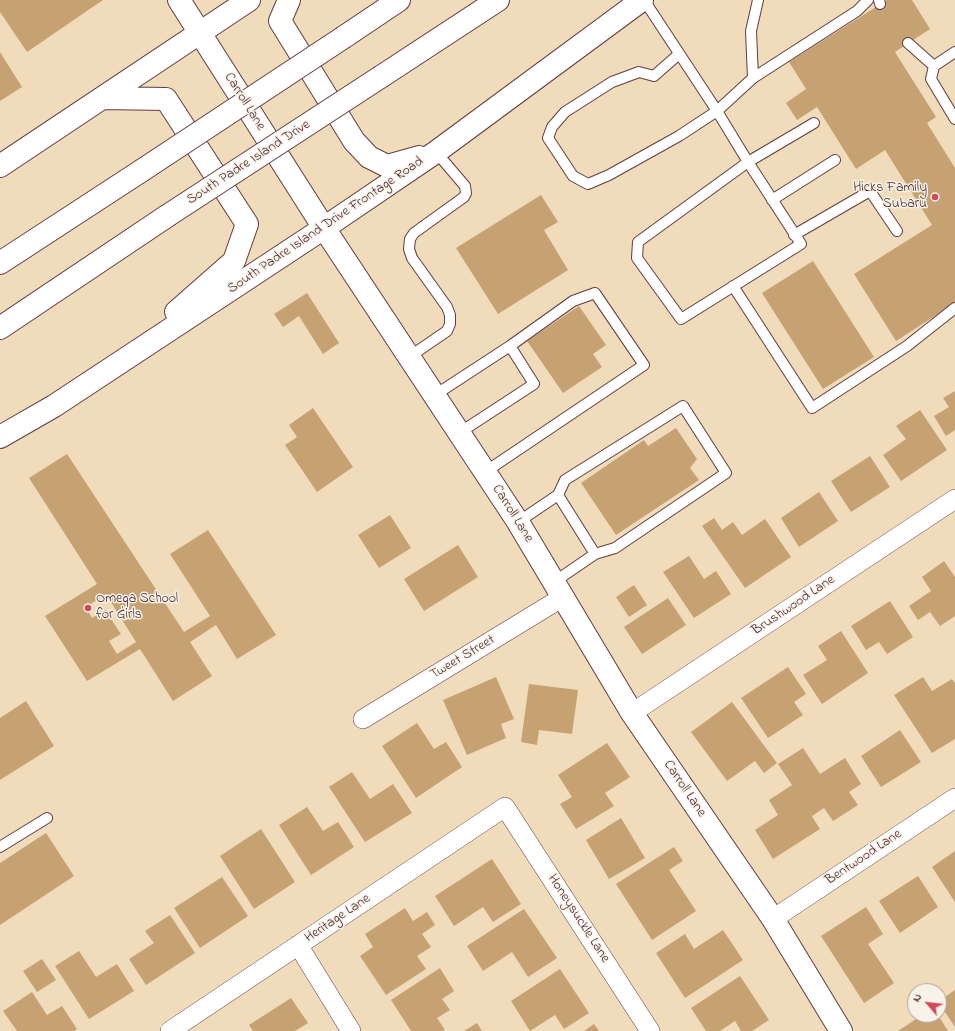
<!DOCTYPE html>
<html>
<head>
<meta charset="utf-8">
<style>
	body { margin:0 }
	#map { position:relative; width:955px; height:1031px; overflow:hidden; background:#f0dcbb; font-family:"Indie Flower",sans-serif }
	canvas { display:block }
	.north { position:absolute; left:907px; top:983px; width:40px; height:40px; box-sizing:border-box; background:#f7f3e8; border:1px solid #b29e9c; border-radius:50%; rotate:298deg; font-size:11px; font-weight:700; line-height:16px; text-align:center; color:#4a1f2b }
	.north::after { content:''; display:block; margin:auto; width:14px; height:18px; background:#d1495b; clip-path:polygon(50% 0,100% 100%,50% 72%,0 100%) }
</style>
</head>
<body>
<div id="map">
<canvas width="955" height="1031"></canvas>
<div class="north">N</div>
</div>
<script>
const ctx = document.querySelector('canvas').getContext('2d');
ctx.lineJoin = 'round';
function fillPath(path, color) { ctx.fillStyle = color; ctx.fill(path, 'evenodd'); }
const toPath = rows => new Path2D(rows.map(r => 'M' + r).join(''));
function stroke(path, color, width, dash) { ctx.strokeStyle = color; ctx.lineWidth = width; ctx.lineCap = dash ? 'butt' : 'round'; ctx.setLineDash(dash || []); ctx.stroke(path); }
function write(font, color, halo, rows, align = 'center') {
  ctx.font = font + ' "Indie Flower",sans-serif'; ctx.lineWidth = 3; ctx.setLineDash([]); ctx.textBaseline = 'middle'; ctx.strokeStyle = halo; ctx.fillStyle = color; for (const [text, x, y, turn = 0] of rows) {
    ctx.save(); ctx.translate(x, y); ctx.rotate((+turn || 0) * Math.PI / 180); ctx.textAlign = isNaN(turn) ? turn : align; if (halo) ctx.strokeText(text, 0, 0); ctx.fillText(text, 0, 0); ctx.restore();
  }
}
const building = toPath([
	[0,0,103,0,27,52,0,12],
	[887,0,912,0,930,29,895,52,936,117,927,123,955,168,955,303,896,341,854,274,932,225,885,150,856,169,817,107,797,120,786,103,806,89,789,62],
	[0,52,22,87,0,101],
	[541,195,558,222,544,230,568,270,498,314,456,248],
	[813,261,874,357,823,389,762,293],
	[307,293,339,343,323,354,299,316,283,327,274,314],
	[579,306,606,345,593,354,602,367,563,393,527,341],
	[955,391,955,430,946,436,934,416,949,407,943,398],
	[313,408,353,467,317,492,285,445,297,437,289,425],
	[920,410,947,450,901,481,883,455,906,439,896,426],
	[676,428,697,459,690,468,699,480,616,535,581,483,644,440,648,446],
	[67,454,184,632,210,616,170,554,208,530,276,635,237,659,216,625,190,642,212,676,173,701,140,649,87,681,45,616,97,584,29,478],
	[106,594,136,642,117,654,109,641,121,634,105,610,92,618,86,607],
	[870,456,890,487,851,512,831,481],
	[819,492,838,521,799,547,781,518],
	[390,515,411,548,379,568,358,535],
	[714,518,722,530,733,522,742,535,765,519,791,557,745,588,702,526],
	[458,545,478,577,424,611,404,579],
	[689,556,704,579,716,571,731,594,694,618,663,572],
	[944,561,955,577,955,616,940,626,930,612,918,620,909,606,931,591,922,577],
	[634,585,647,605,629,617,616,597],
	[668,598,686,625,642,654,624,627],
	[890,601,913,637,887,654,879,642,866,650,851,626],
	[841,631,868,673,822,704,803,675,827,660,818,646],
	[788,667,806,694,794,702,803,715,768,738,741,698],
	[496,677,514,719,501,724,506,738,467,755,443,700],
	[923,677,932,691,952,679,955,683,955,739,932,753,894,695],
	[529,684,578,690,572,734,539,730,537,745,521,742],
	[26,701,54,746,0,780,0,718],
	[732,702,777,763,764,773,755,761,727,781,691,732],
	[417,723,434,749,446,742,462,767,416,798,382,746],
	[900,730,921,762,881,787,861,756],
	[607,743,630,777,605,793,614,806,576,829,560,804,572,797,558,775],
	[803,748,820,774,845,758,861,784,849,792,858,805,833,821,824,808,812,816,806,807,820,829,773,859,755,830,778,815,769,800,792,785,778,764],
	[352,772,370,799,393,784,412,813,365,842,329,787],
	[307,807,323,831,338,822,354,847,311,875,279,825],
	[621,818,645,858,609,879,586,840],
	[261,829,295,882,254,909,220,856],
	[46,833,74,876,0,925,0,863],
	[674,847,683,861,669,870,696,911,652,940,616,884],
	[955,851,955,902,932,867],
	[492,859,521,904,493,922,483,907,454,926,435,896],
	[918,876,938,907,900,933,879,901],
	[222,877,248,916,200,948,174,908],
	[866,907,883,934,868,944,894,983,864,1003,821,936],
	[405,908,413,921,427,912,435,925,422,934,431,947,417,956,426,969,386,995,360,956,373,947,365,934],
	[524,909,557,958,528,977,512,952,483,971,467,946],
	[170,915,195,953,146,985,129,959,154,943,145,931],
	[723,930,743,960,685,998,656,953,685,934,694,949],
	[79,951,96,977,117,964,134,991,89,1019,55,966],
	[42,959,56,980,37,992,23,971],
	[440,968,454,991,442,999,450,1010,437,1018,445,1030,442,1031,411,1031,391,1000],
	[560,969,589,1013,564,1029,555,1015,530,1031,511,1001],
	[740,976,769,1020,752,1031,741,1031,735,1021,720,1031,706,1031,691,1008],
	[955,990,955,1027,939,1003,939,1001],
	[32,992,47,1015,62,1006,77,1029,74,1031,17,1031,3,1011],
	[291,998,308,1023,295,1031,253,1031,249,1025],
	[922,1015,938,1015,948,1031,898,1031],
	[477,1023,482,1031,464,1031],
	[594,1024,599,1031,584,1031]
]);
const service = toPath([
	[644,0,717,111,748,162,801,244,681,319,637,258,638,242,748,162,814,123],
	[879,0,880,4],
	[908,43,934,66],
	[955,52,934,66,931,79,955,119],
	[679,54,654,76,639,72,612,82,565,112,552,127,548,138,573,176,588,184,609,175,679,136,717,111,753,78,857,11,868,0],
	[753,78,751,31,758,0],
	[772,200,835,160],
	[794,235,870,191,897,231],
	[733,286,812,408,907,346,955,308],
	[409,357,447,331,450,324,450,315,447,307,412,258,409,249,410,239,414,233,464,197,466,193,465,186,436,152],
	[435,395,510,346,573,301,595,293,644,365,485,472],
	[459,433,534,384,510,346],
	[558,495,595,554],
	[518,522,558,495,565,480,683,406,726,473,615,548,595,554,554,582],
	[0,847,47,818]
]);
const minor = toPath([
	[632,713,955,499],
	[363,719,563,597],
	[773,919,955,798],
	[298,945,351,1031],
	[170,1031,505,807,650,1031]
]);
const tertiary = toPath([
	[179,0,324,228,518,522,632,713,773,919,841,1031]
]);
const secondary = toPath([
	[289,0,280,21,354,141,369,157,387,166,419,157],
	[103,98,166,99,247,224,234,261,176,312],
	[0,166,249,0],
	[0,437,54,406,324,228,436,152,642,0]
]);
const motorway = toPath([
	[344,37,399,0],
	[382,76,498,0],
	[0,263,141,171],
	[0,328,167,216]
]);
const motorwayBridge = toPath([
	[141,171,344,37],
	[167,216,382,76]
]);
const markers = [
	[935,197,4,"#d1495b"],
	[88,608,4,"#d1495b"]
];
const streetNames = [
	["Carroll Lane",244,102,58],
	["South Padre Island Drive",249,163,-33],
	["South Padre Island Drive Frontage Road",326,226,-34],
	["Carroll Lane",512,514,58],
	["Brushwood Lane",794,606,-34],
	["Tweet Street",463,658,-31],
	["Carroll Lane",684,789,56],
	["Bentwood Lane",864,858,-34],
	["Heritage Lane",338,919,-34],
	["Honeysuckle Lane",578,919,57]
];
const poiNames = [
	["Hicks Family",927,189],
	["Subaru",927,205],
	["Omega School",96,600,"left"],
	["for Girls",96,616,"left"]
];
fillPath(building, '#c6a273');
stroke(service, '#633b41', 12);
stroke(minor, '#633b41', 20);
stroke(tertiary, '#633b41', 24);
stroke(secondary, '#633b41', 24);
stroke(motorway, '#633b41', 24);
stroke(service, '#fff', 10);
stroke(minor, '#fff', 19);
stroke(tertiary, '#fff', 22);
stroke(secondary, '#fff', 22);
stroke(motorway, '#fff', 22);
stroke(motorwayBridge, '#633b41', 24, []);
stroke(motorwayBridge, '#fff', 22);
for (const [x, y, r, color] of markers) { const dot = new Path2D(); dot.arc(x, y, r, 0, 2 * Math.PI); ctx.fillStyle = color; ctx.fill(dot); stroke(dot, '#f7f3e8', 1.5); }
write('14px', '#4a1f2b', '#f7f3e8', streetNames);
write('14px', '#4a1f2b', '#f7f3e8', poiNames, 'right');
</script>
</body>
</html>
